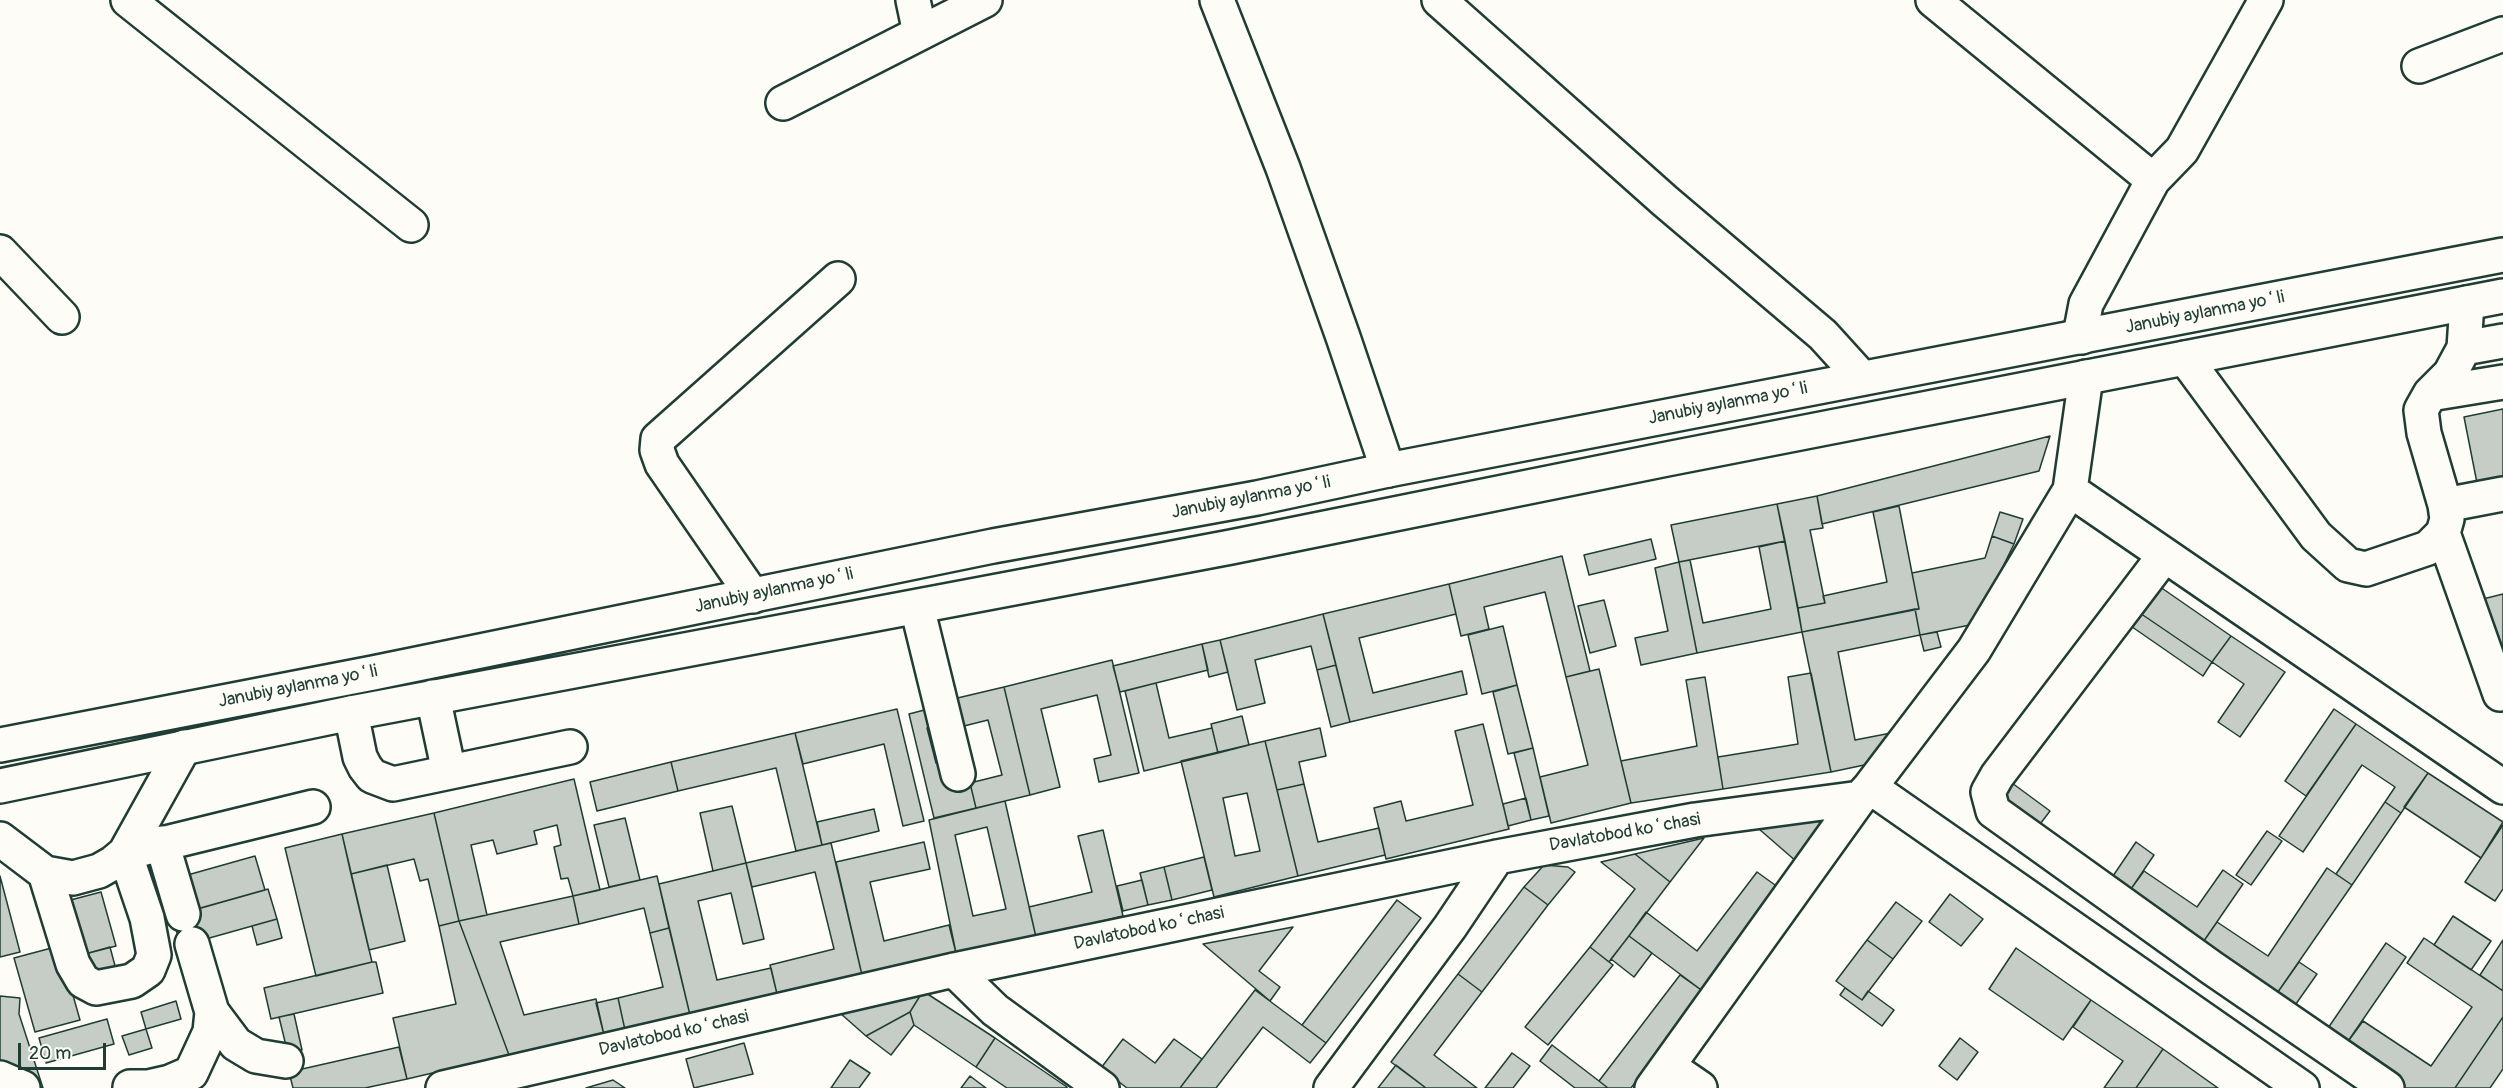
<!DOCTYPE html>
<html>
<head>
<meta charset="utf-8">
<style>
	body { margin:0 }
	#map { position:relative; width:2503px; height:1088px; overflow:hidden; background:#fdfcf7; font-family:Pangolin,sans-serif }
	canvas { display:block }
	.scale { position:absolute; left:18px; top:1043px; width:88px; height:27px; box-sizing:border-box; border:3px solid #1f3d34; border-top:0; padding-left:8px; font-size:18px; line-height:21px; white-space:nowrap; color:#1f3d34; -webkit-text-stroke:4px #fdfcf7; paint-order:stroke }
</style>
</head>
<body>
<div id="map">
<canvas width="2503" height="1088"></canvas>
<div class="scale">20 m</div>
</div>
<script>
const ctx = document.querySelector('canvas').getContext('2d');
ctx.lineJoin = 'round';
function fillPath(path, color) { ctx.fillStyle = color; ctx.fill(path, 'evenodd'); }
const toPath = rows => new Path2D(rows.map(r => 'M' + r).join(''));
function stroke(path, color, width, dash) { ctx.strokeStyle = color; ctx.lineWidth = width; ctx.lineCap = dash ? 'butt' : 'round'; ctx.setLineDash(dash || []); ctx.stroke(path); }
function write(font, color, halo, rows, align = 'center') {
  ctx.font = font + ' Pangolin,sans-serif'; ctx.lineWidth = 6; ctx.setLineDash([]); ctx.textBaseline = 'middle'; ctx.strokeStyle = halo; ctx.fillStyle = color; for (const [text, x, y, turn = 0] of rows) {
    ctx.save(); ctx.translate(x, y); ctx.rotate((+turn || 0) * Math.PI / 180); ctx.textAlign = isNaN(turn) ? turn : align; if (halo) ctx.strokeText(text, 0, 0); ctx.fillText(text, 0, 0); ctx.restore();
  }
}
const building = toPath([
	[2503,409,2503,478,2477,483,2464,417,2503,409],
	[2050,436,2039,471,1822,524,1817,496,2050,436],
	[1817,496,1823,528,1810,530,1825,603,1798,608,1777,504,1817,496],
	[1777,504,1785,541,1679,562,1671,525,1777,504],
	[1899,506,1919,609,1802,632,1798,608,1825,603,1823,596,1887,582,1873,512,1899,506],
	[2000,512,2023,519,2014,544,1992,536,2000,512],
	[1992,536,2014,544,1975,624,1920,635,1915,609,1919,609,1912,573,1985,558,1992,536],
	[1651,539,1656,559,1589,575,1584,555,1651,539],
	[1785,541,1802,632,1697,653,1679,562,1690,560,1703,623,1771,609,1759,547,1785,541],
	[1562,556,1590,671,1566,677,1545,592,1484,607,1489,629,1461,636,1449,584,1562,556],
	[1679,562,1697,653,1641,665,1635,638,1668,631,1655,568,1679,562],
	[2153,582,2231,636,2212,662,2134,609,2153,582],
	[1449,584,1456,614,1359,638,1373,693,1462,671,1467,694,1350,722,1323,614,1449,584],
	[2503,594,2503,667,2483,599,2503,594],
	[1604,600,1616,646,1590,653,1578,606,1604,600],
	[1915,609,1920,635,1838,652,1855,740,1891,733,1869,764,1831,772,1802,632,1915,609],
	[2134,609,2212,662,2203,676,2125,622,2134,609],
	[1323,614,1336,665,1317,670,1311,646,1255,660,1265,703,1237,710,1220,640,1323,614],
	[1503,626,1517,685,1482,694,1468,635,1503,626],
	[1937,632,1941,647,1924,651,1920,635,1937,632],
	[2231,636,2285,672,2240,737,2218,722,2244,684,2212,662,2231,636],
	[1220,640,1228,672,1209,677,1202,644,1220,640],
	[1202,644,1208,670,1120,692,1113,666,1202,644],
	[1112,660,1139,773,1099,782,1094,759,1111,755,1097,695,1041,709,1060,787,1030,795,1004,687,1112,660],
	[1336,665,1350,722,1331,727,1317,670,1336,665],
	[1599,669,1631,803,1551,823,1540,777,1588,765,1566,677,1599,669],
	[1811,673,1831,772,1723,789,1718,757,1798,744,1788,677,1811,673],
	[1705,677,1723,789,1631,803,1621,761,1697,746,1686,680,1705,677],
	[1156,683,1169,738,1212,728,1218,753,1144,771,1125,691,1156,683],
	[1517,685,1533,748,1508,754,1493,692,1517,685],
	[1004,687,1030,795,976,808,970,783,1002,775,988,720,956,728,949,700,1004,687],
	[936,707,940,724,927,728,936,763,943,762,950,788,960,785,973,776,975,781,970,783,976,808,934,818,909,714,936,707],
	[897,709,924,821,903,826,884,744,803,764,795,733,897,709],
	[2334,709,2356,724,2306,796,2285,781,2334,709],
	[1242,716,1249,745,1218,753,1211,724,1242,716],
	[1483,724,1509,829,1386,859,1374,808,1401,801,1406,821,1473,805,1455,731,1483,724],
	[2356,724,2428,773,2401,813,2385,802,2395,787,2362,765,2303,852,2279,836,2356,724],
	[1320,728,1326,756,1299,762,1304,784,1277,790,1265,741,1320,728],
	[795,733,822,845,796,851,776,768,678,791,671,762,795,733],
	[1265,741,1298,876,1214,897,1181,761,1265,741],
	[1247,793,1260,851,1235,856,1223,798,1247,793],
	[1533,748,1549,816,1531,820,1514,753,1533,748],
	[671,762,678,791,597,811,590,782,671,762],
	[2428,773,2503,822,2481,858,2404,807,2428,773],
	[574,779,600,890,573,896,568,878,561,879,554,847,561,845,557,825,534,831,537,844,497,854,493,840,471,845,487,915,459,921,434,813,574,779],
	[2012,783,2050,811,2034,832,1996,804,2012,783],
	[1304,784,1318,842,1379,828,1385,855,1298,876,1277,790,1304,784],
	[1526,798,1531,820,1508,826,1503,804,1526,798],
	[1005,801,1036,937,956,953,929,820,1005,801],
	[987,827,1006,909,973,916,955,835,987,827],
	[2385,802,2401,813,2352,885,2336,874,2385,802],
	[732,806,746,863,713,871,700,813,732,806],
	[874,809,879,831,822,845,817,822,874,809],
	[434,813,459,921,439,926,428,879,420,881,414,859,351,874,342,834,434,813],
	[1837,814,1797,862,1759,829,1837,814],
	[625,818,640,880,609,887,594,825,625,818],
	[2503,825,2503,889,2495,901,2465,882,2503,825],
	[1103,830,1123,916,1036,937,1029,907,1092,892,1078,836,1103,830],
	[2267,831,2282,841,2251,885,2236,875,2267,831],
	[342,834,372,962,316,976,285,848,342,834],
	[1704,838,1670,882,1635,854,1704,838],
	[924,842,930,869,870,882,884,941,949,925,956,953,862,975,836,862,924,842],
	[2136,842,2154,855,2131,889,2113,876,2136,842],
	[831,843,862,975,777,994,770,965,834,949,815,872,752,887,746,863,831,843],
	[1635,854,1670,882,1609,962,1590,947,1635,889,1601,862,1635,854],
	[255,856,265,890,194,910,184,876,255,856],
	[1204,857,1212,890,1172,900,1164,867,1204,857],
	[746,863,764,939,743,944,731,893,698,901,717,980,771,968,777,994,690,1015,659,884,746,863],
	[387,865,405,941,369,950,351,874,387,865],
	[1544,865,1568,867,1575,872,1548,905,1524,887,1544,865],
	[1164,867,1172,900,1148,905,1140,873,1164,867],
	[2327,868,2352,885,2273,999,2199,948,2217,922,2268,956,2327,868],
	[2223,870,2243,884,2199,948,2125,897,2144,871,2197,907,2223,870],
	[1757,872,1782,890,1704,992,1629,936,1646,912,1697,951,1757,872],
	[0,876,20,952,0,957,0,876],
	[657,876,669,928,650,933,644,908,579,924,573,896,657,876],
	[1142,880,1148,905,1123,911,1117,886,1142,880],
	[1524,887,1548,905,1482,992,1458,974,1524,887],
	[268,889,277,919,181,946,172,916,268,889],
	[101,892,116,946,85,954,63,902,101,892],
	[1950,894,1983,919,1961,946,1929,922,1950,894],
	[573,896,579,924,500,942,524,1015,596,999,604,1035,509,1055,459,921,573,896],
	[1397,900,1421,918,1326,1043,1302,1025,1397,900],
	[1896,902,1922,921,1893,959,1867,940,1896,902],
	[2453,916,2491,941,2471,970,2434,945,2453,916],
	[277,919,282,938,257,945,252,926,277,919],
	[459,921,509,1055,407,1079,393,1018,456,1004,439,926,459,921],
	[1293,927,1259,971,1280,987,1270,1001,1203,944,1293,927],
	[669,928,690,1015,625,1030,618,998,663,987,650,933,669,928],
	[1629,936,1652,953,1634,977,1611,959,1629,936],
	[2424,938,2503,991,2503,1017,2455,1088,2405,1088,2344,1047,2363,1021,2431,1066,2472,1007,2407,963,2424,938],
	[1867,940,1893,959,1862,1000,1836,981,1867,940],
	[2503,940,2503,991,2480,975,2503,940],
	[2386,943,2406,957,2344,1047,2324,1034,2386,943],
	[59,946,80,1020,35,1032,14,958,59,946],
	[110,947,118,977,93,983,85,954,110,947],
	[1590,947,1613,965,1548,1045,1525,1027,1590,947],
	[2016,948,2091,1000,2063,1040,1989,989,2016,948],
	[372,962,376,962,383,993,271,1019,264,988,372,962],
	[2299,962,2317,974,2291,1011,2273,999,2299,962],
	[1458,974,1482,992,1434,1055,1477,1088,1426,1088,1391,1062,1458,974],
	[1680,975,1704,992,1631,1088,1608,1088,1599,1081,1680,975],
	[1845,988,1862,1000,1868,991,1894,1010,1882,1026,1840,995,1845,988],
	[1255,990,1326,1043,1310,1063,1263,1027,1216,1088,1180,1088,1255,990],
	[923,991,910,1012,866,1036,840,1013,923,991],
	[923,991,995,1038,976,1067,914,1025,910,1012,923,991],
	[0,996,20,998,19,1014,43,1088,34,1088,0,1071,0,996],
	[618,998,625,1030,604,1035,596,1003,618,998],
	[2091,1000,2163,1049,2136,1088,2104,1088,2123,1061,2073,1027,2091,1000],
	[176,1001,181,1019,146,1029,141,1012,176,1001],
	[910,1012,914,1025,891,1055,866,1036,910,1012],
	[294,1014,302,1050,288,1054,279,1017,294,1014],
	[2503,1017,2503,1069,2490,1088,2455,1088,2503,1017],
	[107,1019,114,1044,46,1063,39,1038,107,1019],
	[146,1029,152,1048,129,1055,122,1036,146,1029],
	[995,1038,1067,1087,1067,1088,1007,1088,976,1067,995,1038],
	[1960,1038,1978,1052,1957,1080,1939,1066,1960,1038],
	[1123,1039,1155,1063,1174,1039,1202,1059,1180,1088,1127,1088,1101,1068,1123,1039],
	[744,1043,753,1074,694,1088,686,1059,744,1043],
	[1552,1045,1599,1081,1608,1088,1575,1088,1540,1061,1552,1045],
	[399,1047,407,1079,365,1088,293,1088,289,1072,399,1047],
	[2163,1049,2218,1088,2136,1088,2163,1049],
	[1512,1053,1530,1066,1513,1088,1485,1088,1512,1053],
	[850,1060,870,1073,859,1088,831,1088,850,1060],
	[1396,1065,1426,1088,1378,1088,1396,1065],
	[970,1076,986,1088,961,1088,970,1076],
	[613,1080,625,1088,586,1088,613,1080]
]);
const minor = toPath([
	[128,0,411,225],
	[913,0,920,33],
	[1217,0,1283,168,1343,337,1388,470],
	[1439,0,1665,201,1823,335,1862,378],
	[1933,0,2153,180],
	[2419,66,2503,34],
	[783,103,985,0],
	[0,252,62,317],
	[2082,337,2081,330,2086,304,2153,180,2182,150,2266,0],
	[2464,348,2503,341],
	[2185,358,2316,536,2348,565,2366,569,2428,548,2443,533,2447,519,2445,505,2424,433,2421,410,2430,394,2450,374,2464,348,2467,303],
	[2430,394,2503,382],
	[2070,490,2503,787],
	[2445,505,2503,494],
	[2443,533,2500,694],
	[2164,556,1997,776,1988,792,1993,811,2212,968,2387,1088],
	[753,596,662,464,657,450,658,439,838,279],
	[917,607,958,774],
	[433,697,449,772],
	[351,713,360,757,365,767,372,776,393,784,570,747],
	[1870,787,2302,1088],
	[0,839,45,873,73,878,99,871,113,863,125,853,184,747],
	[162,843,183,914],
	[45,873,73,964,83,981,96,988,132,981,148,970,154,955,147,918,125,853,313,807],
	[954,970,995,1010,1102,1088],
	[212,1012,236,1044,256,1056,286,1061],
	[1668,1066,1700,1088],
	[0,1078,23,1088],
	[130,1087,148,1087,170,1082,191,1073,210,1032,212,1012,192,944],
	[443,1088,954,970,1497,857,1695,820,1860,798],
	[1331,1088,1450,927,1497,857],
	[1652,1088,1860,798,1870,787,1974,650,2070,490,2086,377]
]);
const highway = toPath([
	[0,745,373,673,993,546,1257,498,1388,470,2503,255],
	[0,786,351,713,1231,547,1667,459,2503,296]
]);
const streetNames = [
	["Janubiy aylanma yoʻli",2205,313,-11],
	["Janubiy aylanma yoʻli",1728,404,-11],
	["Janubiy aylanma yoʻli",1251,498,-11],
	["Janubiy aylanma yoʻli",774,591,-12],
	["Janubiy aylanma yoʻli",298,687,-11],
	["Davlatobod koʻchasi",1625,833,-10],
	["Davlatobod koʻchasi",1149,929,-12],
	["Davlatobod koʻchasi",674,1034,-13]
];
fillPath(building, '#c6cdc7');
stroke(building, '#1f3d34', 1.5);
stroke(minor, '#1f3d34', 38);
stroke(highway, '#1f3d34', 38);
stroke(minor, '#fdfcf7', 33);
stroke(highway, '#fdfcf7', 33);
write('18px', '#1f3d34', '#fdfcf7', streetNames);
</script>
</body>
</html>
